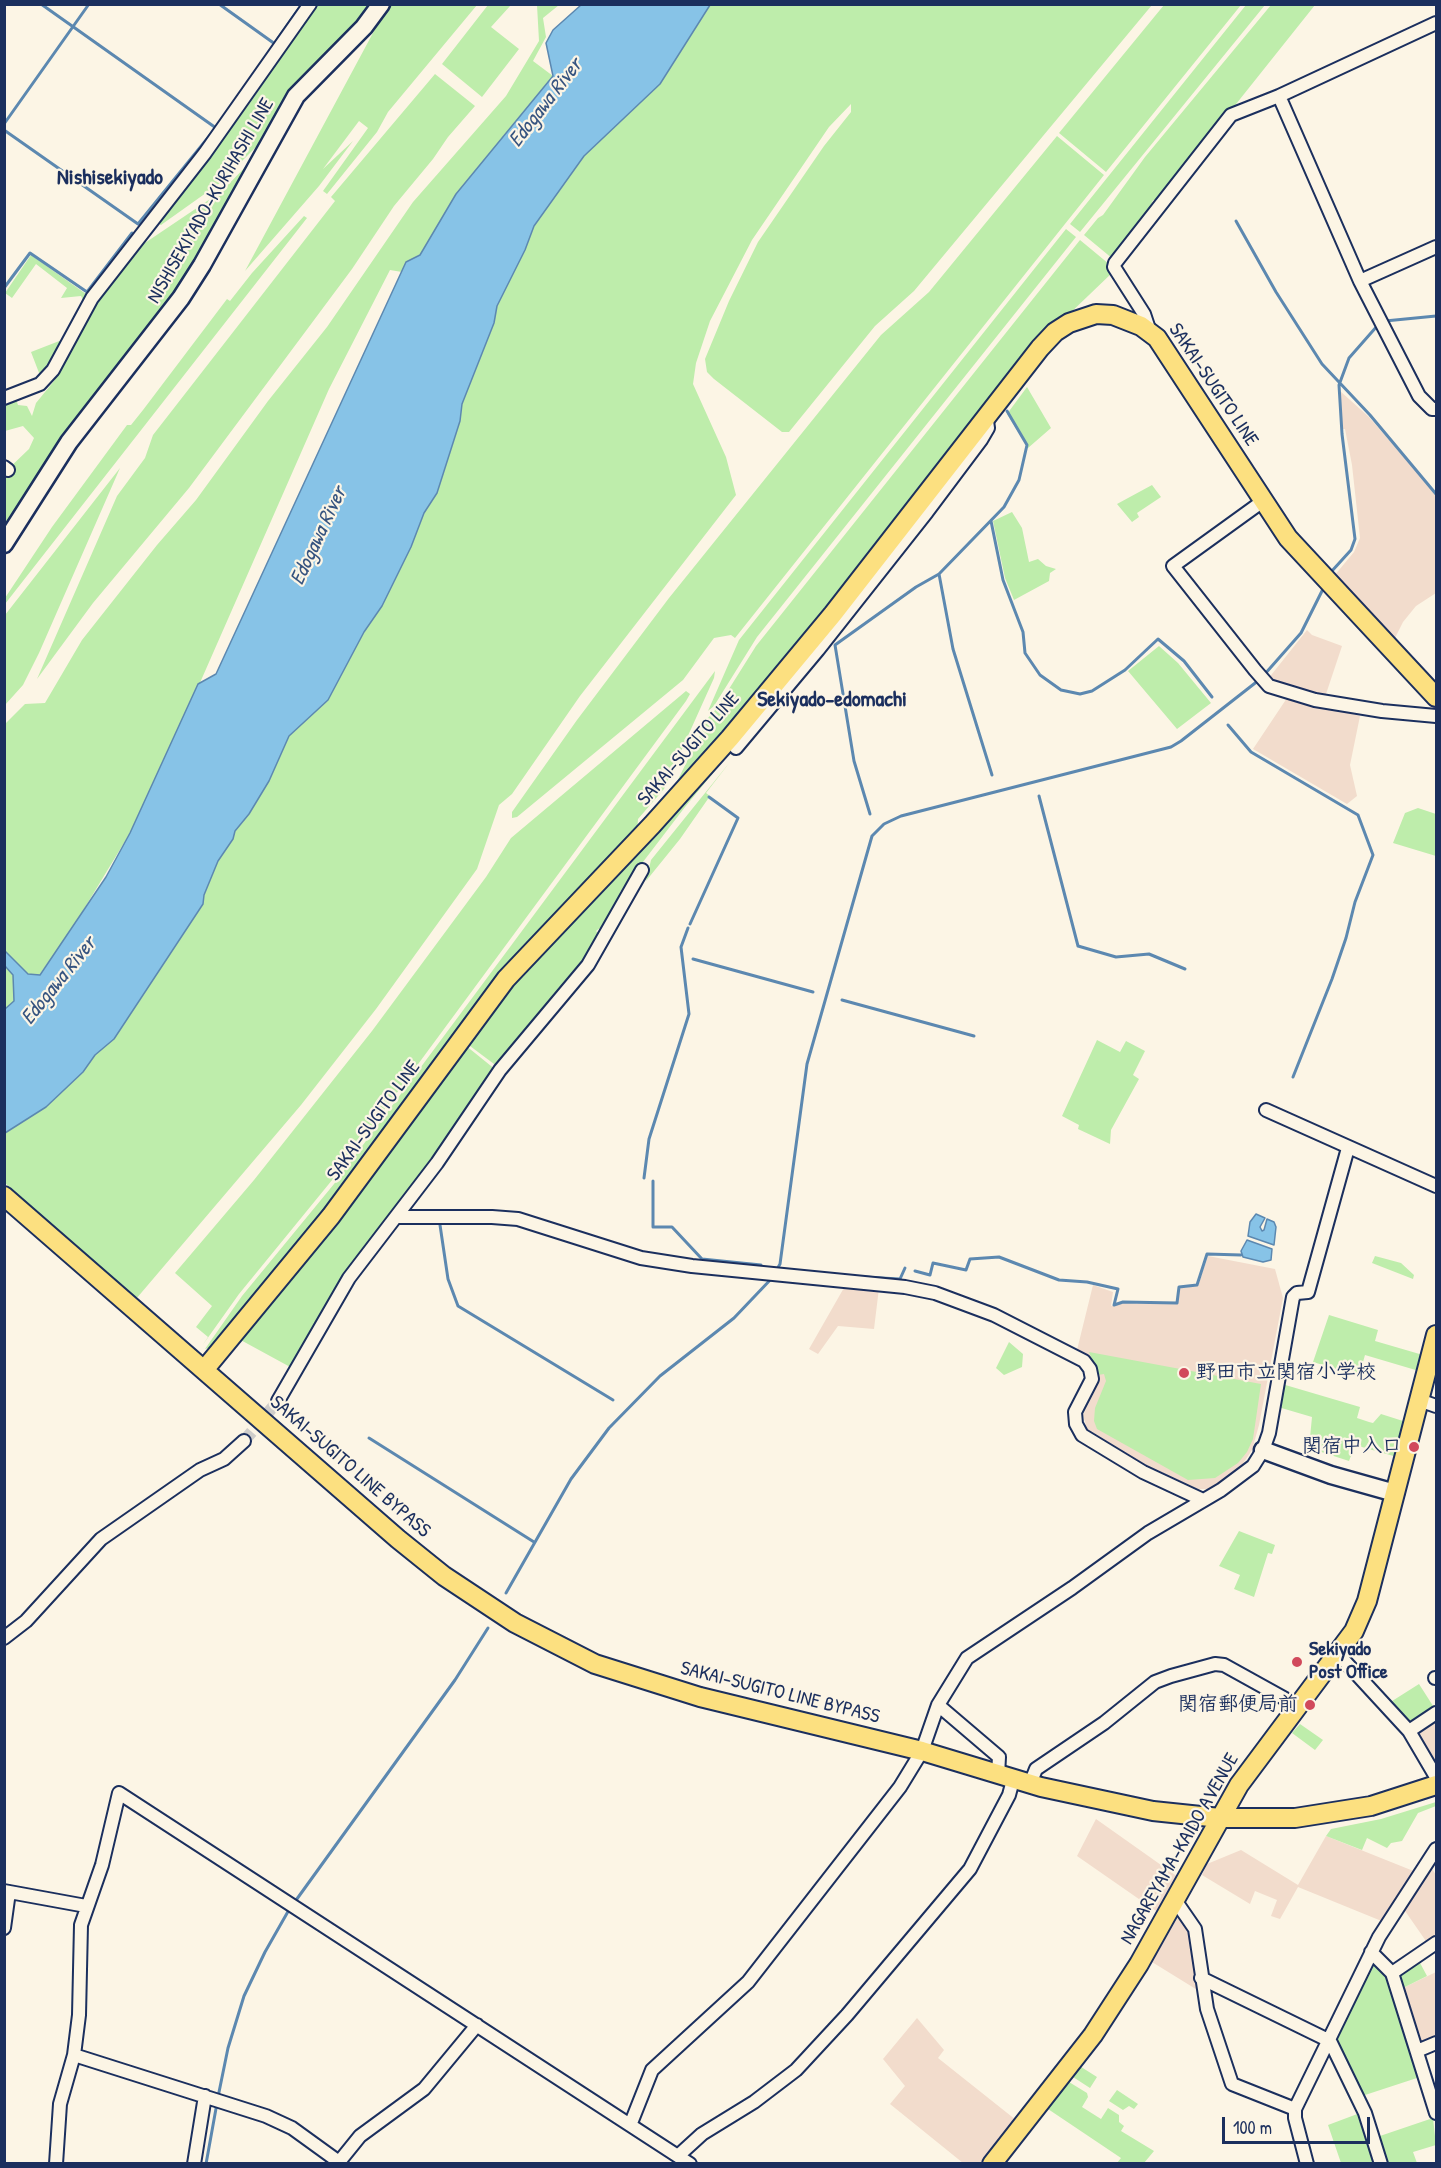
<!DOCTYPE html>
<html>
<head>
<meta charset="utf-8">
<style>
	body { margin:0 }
	#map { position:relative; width:1441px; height:2168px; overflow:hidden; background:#fcf5e5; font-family:"Patrick Hand",sans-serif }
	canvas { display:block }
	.frame { position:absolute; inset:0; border:6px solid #1b2f5e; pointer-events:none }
	.scale { position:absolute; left:1222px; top:2117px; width:148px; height:27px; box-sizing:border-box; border:3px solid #1b2f5e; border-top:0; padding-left:8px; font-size:18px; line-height:21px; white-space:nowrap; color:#1b2f5e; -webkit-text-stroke:4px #fcf5e5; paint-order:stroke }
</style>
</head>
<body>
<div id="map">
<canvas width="1441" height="2168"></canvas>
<div class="frame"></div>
<div class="scale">100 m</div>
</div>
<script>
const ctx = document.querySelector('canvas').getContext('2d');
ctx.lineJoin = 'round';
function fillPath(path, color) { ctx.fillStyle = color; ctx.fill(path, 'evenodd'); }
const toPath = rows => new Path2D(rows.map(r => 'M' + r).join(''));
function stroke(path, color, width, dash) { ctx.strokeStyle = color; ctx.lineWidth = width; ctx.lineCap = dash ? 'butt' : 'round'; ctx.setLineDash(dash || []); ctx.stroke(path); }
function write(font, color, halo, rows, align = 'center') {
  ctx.font = font + ' "Patrick Hand","Klee One",sans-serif'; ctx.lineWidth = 4.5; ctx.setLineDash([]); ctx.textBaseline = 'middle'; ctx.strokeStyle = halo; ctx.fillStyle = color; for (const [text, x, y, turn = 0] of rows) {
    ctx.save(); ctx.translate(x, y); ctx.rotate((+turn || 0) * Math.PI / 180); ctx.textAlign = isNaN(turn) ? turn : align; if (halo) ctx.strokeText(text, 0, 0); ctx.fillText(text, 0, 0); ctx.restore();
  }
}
const built = toPath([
	[1340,391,1369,417,1436,494,1436,593,1416,606,1403,622,1395,638,1334,576,1354,552,1360,538,1352,465,1345,429,1342,429],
	[1307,630,1312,635,1342,646,1324,700,1289,690,1268,679],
	[1287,698,1360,716,1350,765,1357,796,1347,804,1253,749],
	[1208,1256,1275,1269,1283,1298,1259,1425,1252,1450,1242,1465,1227,1478,1209,1489,1198,1489,1147,1466,1087,1429,1083,1415,1098,1384,1098,1371,1088,1355,1077,1350,1093,1285,1113,1292,1111,1306,1124,1303,1177,1304,1180,1288,1198,1286],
	[845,1286,879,1288,874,1329,838,1326,818,1354,809,1349],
	[1436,1718,1436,1767,1416,1735,1417,1730],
	[1096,1819,1178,1877,1159,1913,1077,1856],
	[1326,1836,1416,1872,1384,1922,1298,1887,1280,1919,1271,1916,1277,1900,1255,1891,1250,1904,1202,1875,1207,1864,1241,1850,1298,1885],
	[1430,1866,1436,1875,1436,1939,1428,1944,1403,1908],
	[1181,1912,1191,1925,1199,1991,1152,1962],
	[1436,1972,1436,2038,1423,2044,1419,2042,1401,1989],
	[917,2018,944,2050,938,2058,1016,2120,983,2163,963,2163,890,2104,905,2086,883,2059]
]);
const green = toPath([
	[317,5,374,5,262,141,220,183,161,225,156,222,249,104],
	[388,5,477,5,388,112,377,132,327,194,323,191,368,128,359,121,323,169,353,141,319,186,245,271],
	[488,5,511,5,491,27,519,49,482,97,442,64],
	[537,5,559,5,543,18,546,37,533,61,553,76,456,194,420,256,406,262,402,272,390,270,329,389,170,751,130,833,67,937,39,975,28,974,5,951,5,724,25,704,45,703,82,640,157,545,196,500,268,401,327,327,413,202,506,96,539,41],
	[710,5,1152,5,914,291,875,326,789,432,782,432,714,379,707,372,705,359,729,301,758,242,824,146,851,112,851,104,829,127,752,240,710,321,696,363,693,384,726,457,736,495,580,696,512,794,499,805,477,869,376,1009,301,1105,136,1299,5,1183,5,1133,46,1107,83,1072,95,1055,114,1039,203,904,204,895,218,861,233,839,235,831,249,814,269,781,289,736,328,700,364,632,382,606,411,547,424,513,437,493,460,421,462,404,494,323,497,306,525,250,534,226,584,156,660,84],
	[1164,5,1241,5,1106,172,1059,133],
	[1246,5,1265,5,1080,232,1070,224],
	[1271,5,1315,5,1158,202,1153,200,1145,220,1113,259,1084,235,1098,218,1103,215,1145,157],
	[435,74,475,106,448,137,433,159,394,206,352,269,189,488,93,603,37,679,117,496,145,458,153,435,335,201,331,197],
	[1057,136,1104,175,735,638,731,635,714,638,683,680,517,817,512,818,512,812,577,720,669,598,881,335,929,292],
	[252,160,199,256,164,313,5,534,5,472,29,449,34,438,23,426,5,431,5,401,15,396,18,405,27,406,32,416,36,403,54,381,107,286,133,251,222,191],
	[304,216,307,218,5,604,5,598,52,527,127,425,131,425,143,410,227,299,230,301,252,273],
	[1066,229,1076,237,757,637,714,706,708,711,739,640],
	[1080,240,1109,264,1113,272,1065,318,782,668,673,790,708,718,717,708,756,646],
	[31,255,86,294,83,300,81,296,61,298,67,288,36,264,12,298,5,293],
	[67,338,53,363,41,378,31,352],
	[1027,387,1051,428,1028,448,1007,414],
	[120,468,39,653,23,685,5,705,5,615],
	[1152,485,1161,497,1137,513,1139,517,1132,522,1117,504],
	[1012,512,1022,528,1029,562,1038,559,1046,566,1056,569,1050,573,1049,581,1014,600,1005,578,993,521],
	[824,639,685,807,620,892,624,896,609,921,596,931,601,936,578,973,498,1067,466,1043,495,1003],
	[1159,646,1178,663,1211,703,1177,729,1128,671],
	[715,671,714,678,664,789,638,819,637,834,612,861,336,1200,212,1347,205,1349,242,1296,334,1184],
	[686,691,690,694,686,701,337,1174,239,1294,202,1346,208,1337,196,1327,212,1306,175,1273,254,1180,372,1031,486,877,511,838],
	[730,762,706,793,710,796,680,839,646,881,651,860],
	[1418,808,1436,814,1436,856,1393,843,1405,813],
	[4,966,13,974,14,1001,5,1009],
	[1097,1040,1120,1052,1126,1041,1145,1051,1133,1075,1139,1079,1111,1130,1110,1144,1078,1129,1079,1125,1062,1116],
	[465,1045,496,1070,292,1368,237,1338],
	[1375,1256,1401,1263,1414,1275,1413,1279,1372,1263],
	[1329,1315,1378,1330,1375,1341,1423,1355,1419,1371,1365,1355,1359,1376,1313,1362],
	[1009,1342,1023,1354,1022,1367,1004,1375,996,1368],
	[1089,1352,1261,1384,1253,1439,1247,1452,1238,1463,1215,1478,1188,1480,1097,1429,1094,1421,1095,1408,1106,1381,1104,1374,1098,1375],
	[1282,1384,1360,1407,1357,1418,1369,1422,1373,1423,1381,1414,1403,1421,1405,1423,1397,1457,1355,1445,1349,1461,1309,1448,1312,1417,1278,1407],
	[1239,1531,1275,1545,1272,1554,1268,1553,1254,1597,1234,1589,1240,1575,1219,1566],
	[1419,1684,1435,1709,1412,1724,1407,1723,1389,1703],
	[1300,1724,1323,1740,1315,1750,1292,1733],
	[1436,1802,1436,1806,1418,1813,1402,1841,1391,1843,1387,1848,1367,1838,1362,1850,1326,1836,1331,1829,1381,1819],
	[1419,1961,1427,1976,1401,1989,1399,1974],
	[1372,1962,1376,1962,1385,1970,1420,2077,1362,2096,1336,2045,1336,2038],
	[1078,2065,1097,2077,1090,2088,1073,2077,1072,2073],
	[1069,2082,1087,2093,1088,2097,1082,2107,1101,2119,1108,2108,1119,2115,1119,2122,1124,2126,1121,2131,1154,2151,1144,2163,1117,2163,1121,2158,1045,2107,1064,2083],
	[1117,2090,1138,2104,1134,2109,1129,2106,1123,2110,1109,2101],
	[1360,2113,1376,2163,1341,2163,1328,2125],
	[1433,2118,1436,2145,1413,2152,1417,2163,1386,2163,1377,2137]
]);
const water = toPath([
	[581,5,710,5,660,84,584,156,534,226,525,250,497,306,494,323,462,404,460,421,437,493,424,513,411,547,382,606,364,632,328,700,289,736,269,781,249,814,235,831,233,839,218,861,204,895,203,904,114,1039,95,1055,83,1072,46,1107,5,1133,5,1009,14,1001,13,975,5,966,5,951,28,974,40,975,106,877,130,833,198,684,216,674,406,262,420,255,456,194,553,76,546,43,553,30,581,5],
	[1256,1214,1265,1218,1260,1227,1262,1231,1264,1230,1267,1219,1274,1222,1276,1227,1274,1245,1248,1236,1250,1222,1256,1214],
	[1247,1240,1272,1249,1271,1260,1263,1262,1243,1257,1241,1251,1247,1240]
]);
const stream = toPath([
	[41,4,216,128],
	[219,4,275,44],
	[274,44,302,4],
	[4,124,89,4],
	[4,130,138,224,215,129],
	[1236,221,1276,292,1322,364,1370,415,1436,494],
	[4,288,30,253,87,292,132,233],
	[1385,321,1436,316],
	[991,521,1003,580,1023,632,1025,653,1040,675,1061,690,1080,694,1092,691,1125,670,1158,639,1184,661,1212,697],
	[1331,572,1351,550,1355,539,1342,434,1339,385,1349,358,1378,325],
	[1264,675,1301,633,1323,589],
	[1228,725,1251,752,1358,815,1373,855,1355,902,1346,938,1332,979,1293,1077],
	[992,775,953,649,939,574,1004,507,1019,480,1027,445,1007,411],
	[1039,796,1078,946,1116,957,1149,954,1185,969],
	[870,814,854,761,835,645,916,587,939,574],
	[690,924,738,818,709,797],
	[693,959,813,992],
	[842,1000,974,1036],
	[644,1178,649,1139,689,1014,681,947,688,928],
	[653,1181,653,1227,672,1227,702,1259,761,1265],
	[440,1225,448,1279,458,1306,613,1400],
	[776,1271,780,1264,807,1064,872,836,884,824,901,816,1171,747,1181,741,1259,680],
	[915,1271,930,1275,933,1263,966,1270,970,1259,999,1257,1059,1280,1087,1282,1118,1289,1114,1305,1123,1302,1177,1303,1179,1287,1197,1285,1207,1254,1241,1255],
	[863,1277,900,1279,905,1268],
	[369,1438,534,1542],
	[506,1593,571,1479,609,1428,660,1376,734,1318,773,1277],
	[294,1903,455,1680,488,1628],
	[218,2097,228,2048,244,1996,265,1952,290,1908],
	[206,2164,217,2103]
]);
const streetTunnel = toPath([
	[244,1441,278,1401]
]);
const street = toPath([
	[1279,96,1360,281,1419,396,1432,409,1436,409],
	[1360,281,1436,247],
	[1150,332,1144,314,1114,267,1115,263,1231,115,1279,96,1436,23],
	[4,398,40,384,53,370,92,298,205,153,310,4],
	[4,467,8,470],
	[1263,501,1173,566,1255,670,1269,686,1315,700,1382,711,1436,716],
	[736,748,818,650,927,512,981,440,988,428,987,421],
	[1266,1110,1436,1186],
	[397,1217,492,1217,518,1219,641,1258,692,1266,905,1287,935,1293,994,1315,1084,1361,1090,1369,1092,1379,1075,1412,1076,1424,1082,1435,1143,1472,1203,1500],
	[1419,1400,1436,1406],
	[278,1401,349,1278,437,1163,500,1070,588,965,642,870],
	[4,1638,26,1621,101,1539,200,1470,224,1459,244,1441],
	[1339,1655,1409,1731,1436,1777],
	[1435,1678,1436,1678],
	[938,1705,999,1757,998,1775],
	[1409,1731,1436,1713],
	[1030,1784,1036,1769,1104,1723,1155,1682,1171,1676,1215,1664,1224,1665,1298,1706],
	[4,1891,86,1906],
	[1175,1900,1195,1929,1207,2009,1232,2084,1295,2109],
	[4,1928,9,1892],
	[1371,1952,1392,1973,1436,2113],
	[1392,1973,1436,1943],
	[1201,1978,1330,2041,1365,2113,1381,2164],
	[1417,2051,1436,2043],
	[74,2055,266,2116,292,2128,339,2162,360,2136,424,2089,477,2025],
	[631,2123,652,2070,748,1982,900,1787,922,1751,938,1705,967,1658,1072,1588,1148,1533,1221,1490,1253,1466,1263,1450,1269,1433,1293,1297,1297,1293,1308,1292,1348,1148],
	[679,2155,702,2134,754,2102,796,2070,847,2015,970,1869,1009,1795,1013,1780],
	[56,2164,60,2104,74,2055,79,2015,81,1925,102,1865,119,1793,690,2164],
	[194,2164,205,2096],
	[1307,2164,1295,2118,1295,2109,1379,1937,1436,1849]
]);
const secondary = toPath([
	[4,544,69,442,181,298,202,265,296,96,364,27,381,4],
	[1263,1450,1331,1475,1395,1493]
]);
const primary = toPath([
	[4,1196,398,1539,444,1576,515,1623,595,1664,700,1697,922,1751,1041,1787,1153,1811,1220,1818,1295,1818,1371,1806,1436,1785],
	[204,1370,331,1216,506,979,652,825,730,738,833,614,1040,348,1055,332,1069,323,1096,314,1113,315,1141,326,1157,338,1288,538,1436,697],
	[992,2164,1093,2035,1139,1964,1239,1785,1354,1631,1367,1601,1436,1335]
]);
const markers = [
	[1184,1373,6,"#d1495b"],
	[1414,1447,6,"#d1495b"],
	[1297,1662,6,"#d1495b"],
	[1310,1705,6,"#d1495b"]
];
const streetNames = [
	["NISHISEKIYADO-KURIHASHI LINE",211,201,-60],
	["SAKAI-SUGITO LINE",1213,385,56],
	["SAKAI-SUGITO LINE",689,749,-49],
	["SAKAI-SUGITO LINE",374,1121,-54],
	["SAKAI-SUGITO LINE BYPASS",350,1467,41],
	["SAKAI-SUGITO LINE BYPASS",780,1693,14],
	["NAGAREYAMA-KAIDO AVENUE",1180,1849,-60]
];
const poiNames = [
	["野田市立関宿小学校",1196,1373],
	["関宿中入口",1402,1447,"right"],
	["Sekiyado",1309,1650],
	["Post Office",1309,1673],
	["関宿郵便局前",1298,1705,"right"]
];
const waterNames = [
	["Edogawa River",546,103,-52],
	["Edogawa River",319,536,-65],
	["Edogawa River",59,981,-51]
];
const quarterNames = [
	["Nishisekiyado",110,178],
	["Sekiyado-edomachi",832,700]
];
fillPath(built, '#f2dccc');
fillPath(green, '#beedab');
fillPath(water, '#87c3e7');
stroke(water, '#5c88b0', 1.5);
stroke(stream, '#5c88b0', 3);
stroke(streetTunnel, '#cfcdca', 12, [12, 6]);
stroke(street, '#1b2f5e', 16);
stroke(secondary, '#1b2f5e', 21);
stroke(primary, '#1b2f5e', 22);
stroke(street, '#fcf5e5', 12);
stroke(secondary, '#fcf5e5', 16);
stroke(primary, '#fce080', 18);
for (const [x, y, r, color] of markers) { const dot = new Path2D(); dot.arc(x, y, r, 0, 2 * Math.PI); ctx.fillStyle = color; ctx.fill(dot); stroke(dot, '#fcf5e5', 2); }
write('20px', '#1b2f5e', '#fcf5e5', streetNames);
write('bold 20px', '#1b2f5e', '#fcf5e5', poiNames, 'left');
write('italic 21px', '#365480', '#fcf5e5', waterNames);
write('bold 22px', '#1b2f5e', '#fcf5e5', quarterNames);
</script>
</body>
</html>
